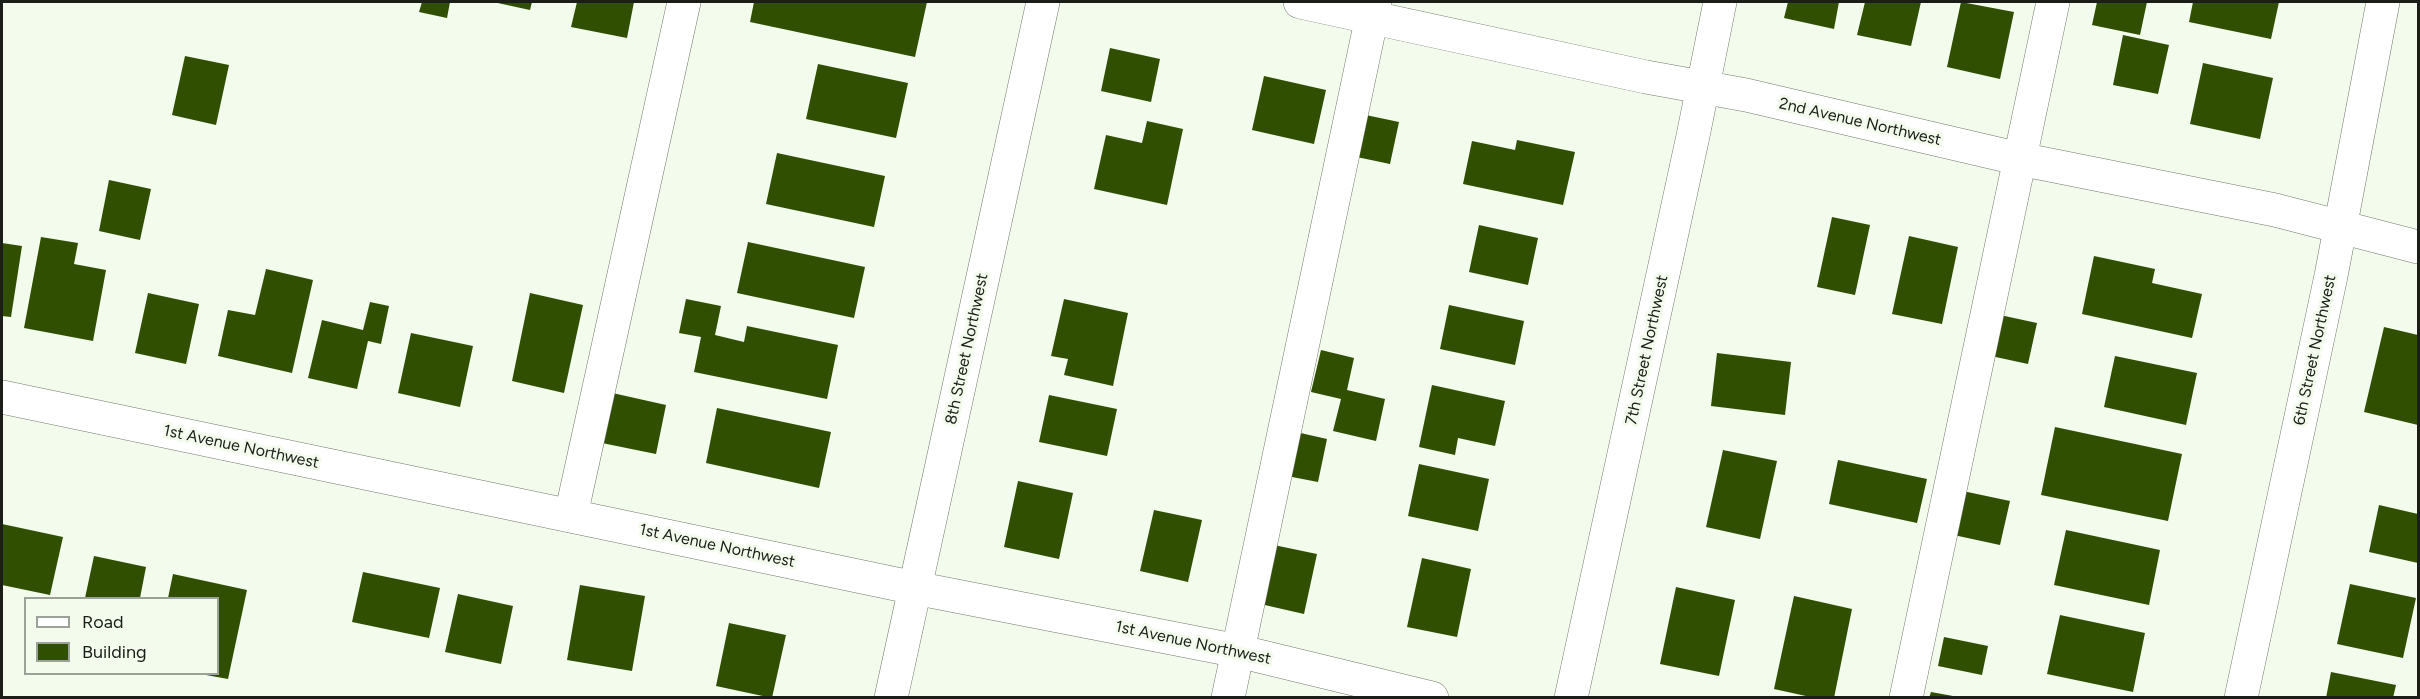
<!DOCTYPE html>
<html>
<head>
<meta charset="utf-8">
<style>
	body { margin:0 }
	#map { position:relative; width:2420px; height:699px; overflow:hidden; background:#f3fbed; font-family:Figtree,sans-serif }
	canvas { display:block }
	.frame { position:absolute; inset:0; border:3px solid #1a1d18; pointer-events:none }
	.legend { position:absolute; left:24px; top:597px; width:195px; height:78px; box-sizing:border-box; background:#f3fbed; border:2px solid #9ca298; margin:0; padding:8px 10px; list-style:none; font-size:18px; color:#1a1d18 }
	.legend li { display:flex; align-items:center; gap:12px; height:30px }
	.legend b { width:30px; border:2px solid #9ca298 }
</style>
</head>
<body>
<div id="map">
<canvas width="2420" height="699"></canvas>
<div class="frame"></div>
<ul class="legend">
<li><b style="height:8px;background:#fff"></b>Road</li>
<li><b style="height:16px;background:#304f00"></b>Building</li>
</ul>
</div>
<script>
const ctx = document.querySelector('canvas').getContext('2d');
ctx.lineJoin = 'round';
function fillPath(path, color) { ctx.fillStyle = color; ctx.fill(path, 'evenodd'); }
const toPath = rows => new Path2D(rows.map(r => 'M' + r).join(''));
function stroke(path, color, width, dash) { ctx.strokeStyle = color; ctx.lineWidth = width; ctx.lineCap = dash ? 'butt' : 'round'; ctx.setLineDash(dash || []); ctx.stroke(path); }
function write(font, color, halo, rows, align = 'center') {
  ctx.font = font + ' Figtree,sans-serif'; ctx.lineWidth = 6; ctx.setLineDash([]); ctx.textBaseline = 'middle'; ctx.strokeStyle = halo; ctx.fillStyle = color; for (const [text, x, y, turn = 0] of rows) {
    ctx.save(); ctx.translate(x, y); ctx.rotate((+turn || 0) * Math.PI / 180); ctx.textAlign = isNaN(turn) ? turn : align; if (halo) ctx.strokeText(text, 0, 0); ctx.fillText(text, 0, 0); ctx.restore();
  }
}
const building = toPath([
	[422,2,450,2,447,18,419,12],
	[493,2,532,2,530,10],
	[577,2,634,2,627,38,571,27],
	[754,2,927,2,915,57,750,22],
	[1788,2,1839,2,1834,29,1784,18],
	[1865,2,1921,2,1911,46,1857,35],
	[1961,2,2014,12,2000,79,1947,67],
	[2097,2,2147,2,2140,35,2092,25],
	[2193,2,2279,2,2271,39,2189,22],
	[2123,35,2169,45,2158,94,2113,85],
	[1110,48,1160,59,1151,102,1101,91],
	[185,56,229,65,216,125,172,115],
	[2203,63,2273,78,2260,139,2190,124],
	[818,64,908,83,896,138,806,119],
	[1264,76,1326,90,1314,144,1252,130],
	[1361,114,1399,122,1390,164,1352,156],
	[1147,121,1183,129,1167,205,1094,189,1106,135,1142,143],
	[1517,140,1575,152,1563,205,1463,184,1472,141,1515,150],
	[777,153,885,176,874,227,766,204],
	[109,180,151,189,140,240,99,231],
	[1832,217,1870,225,1855,295,1817,287],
	[1479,225,1538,238,1528,285,1469,272],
	[1909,236,1958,247,1942,324,1892,314],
	[41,237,78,243,74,264,106,270,93,341,24,328],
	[748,242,865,267,854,318,737,293],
	[2,243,22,246,11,317,2,316],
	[2094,256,2155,269,2152,283,2202,294,2192,338,2082,314],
	[266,269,313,280,292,373,218,356,228,310,255,315],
	[148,293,199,304,186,364,135,353],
	[530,293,583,305,564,393,512,381],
	[686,299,721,306,715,335,744,342,747,326,838,345,827,399,694,372,701,337,679,333],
	[1064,299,1128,313,1113,386,1064,375,1068,359,1051,356],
	[370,302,389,306,381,344,368,341,357,389,308,378,322,320,363,330],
	[1449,305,1524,321,1515,365,1440,349],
	[2000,315,2037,323,2028,364,1991,356],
	[2384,327,2418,335,2418,425,2364,412],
	[411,333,473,346,460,407,398,393],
	[1321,350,1354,358,1347,390,1385,399,1376,441,1333,431,1341,399,1311,392],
	[1717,353,1791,362,1785,415,1711,406],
	[2115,356,2197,373,2186,425,2104,407],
	[1432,385,1505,401,1495,446,1458,438,1455,455,1419,447],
	[608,392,666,405,656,454,597,442],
	[1049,395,1117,409,1107,456,1039,442],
	[717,408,831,432,819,488,706,463],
	[2055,427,2182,454,2168,521,2041,495],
	[1296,432,1327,439,1318,482,1287,476],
	[1723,450,1777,461,1760,539,1706,527],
	[1838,460,1927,479,1917,523,1829,504],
	[1419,464,1489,479,1478,531,1408,516],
	[1018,481,1073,493,1059,559,1004,547],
	[1958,490,2010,501,2000,545,1949,534],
	[2379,505,2418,514,2418,563,2369,552],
	[1154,510,1202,520,1188,582,1140,571],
	[2,524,63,537,50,595,2,585],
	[2066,530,2160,550,2149,605,2054,585],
	[1269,544,1317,554,1304,614,1256,603],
	[94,556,146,567,140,598,85,598],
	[1422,558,1471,569,1457,637,1407,627],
	[363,572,440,588,429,638,352,622],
	[173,574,247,590,228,679,206,675,218,674,218,598,168,598],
	[2350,584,2416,598,2403,658,2337,644],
	[580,585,645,596,632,671,567,660],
	[1676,587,1735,600,1719,676,1660,664],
	[458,594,513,606,501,664,445,652],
	[1794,596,1852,609,1834,698,1815,698,1774,689],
	[2060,615,2145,633,2133,692,2047,674],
	[729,623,786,635,772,698,716,686],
	[1944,637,1988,646,1982,675,1938,666],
	[2331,672,2396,685,2393,698,2326,698],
	[1931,692,1953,696,1953,698,1929,698]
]);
const minor = toPath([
	[1300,2,1646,77,1746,95,2020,159,2275,210,2418,247],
	[2,397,915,588,1238,651,1432,698],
	[571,515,684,2],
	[891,698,1043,2],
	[1228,698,1375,2],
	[1571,698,1693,136,1720,2],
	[1906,698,2053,2],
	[2241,698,2331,276,2383,2]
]);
const streetNames = [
	["2nd Avenue Northwest",1860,122,13],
	["8th Street Northwest",967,349,-78],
	["7th Street Northwest",1647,350,-78],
	["6th Street Northwest",2315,350,-78],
	["1st Avenue Northwest",241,447,12],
	["1st Avenue Northwest",717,546,12],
	["1st Avenue Northwest",1193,643,12]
];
fillPath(building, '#304f00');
stroke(minor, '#72786c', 34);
stroke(minor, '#fff', 33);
write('16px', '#1a1d18', '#f3fbed', streetNames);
</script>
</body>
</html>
